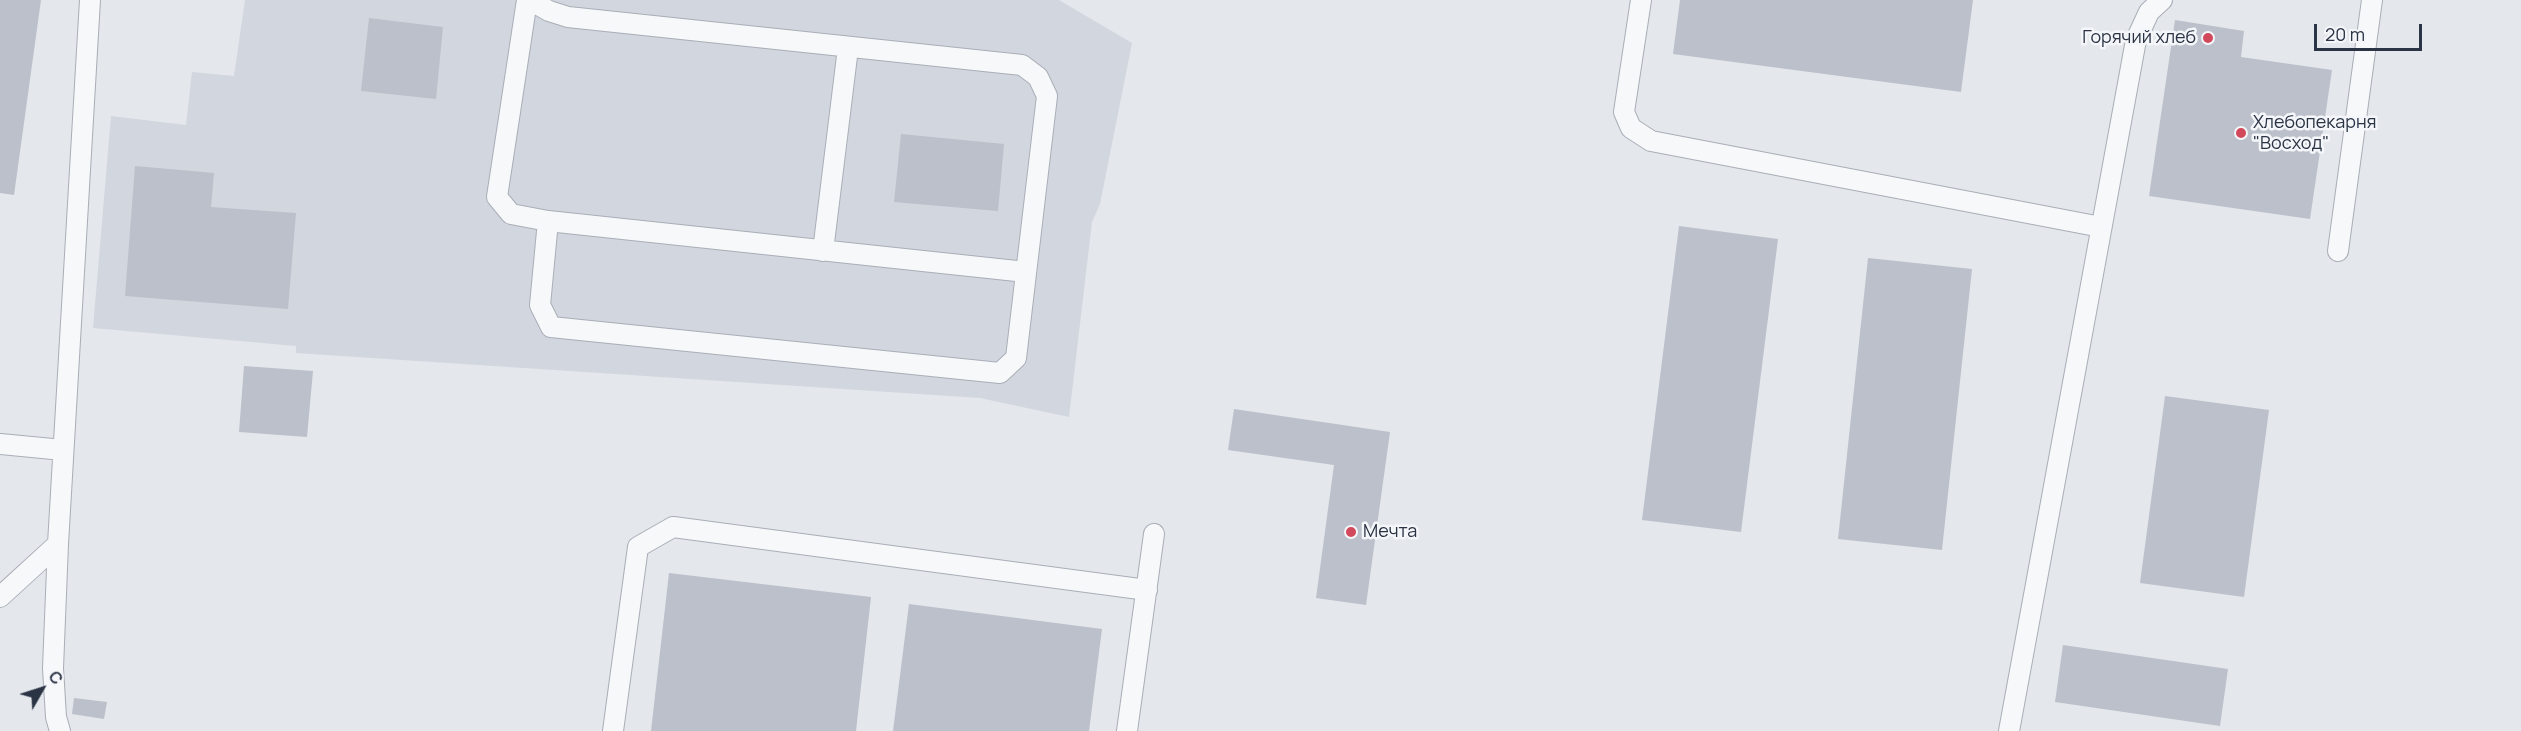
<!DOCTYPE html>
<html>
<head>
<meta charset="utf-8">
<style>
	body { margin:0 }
	#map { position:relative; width:2521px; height:731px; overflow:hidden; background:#e4e7ec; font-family:Manrope,sans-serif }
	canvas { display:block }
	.north { position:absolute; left:12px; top:659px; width:60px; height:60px; -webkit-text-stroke:4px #f4f6f9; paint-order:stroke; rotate:51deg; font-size:16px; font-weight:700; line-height:24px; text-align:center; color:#2b3445 }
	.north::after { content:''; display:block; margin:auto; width:21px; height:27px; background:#2b3445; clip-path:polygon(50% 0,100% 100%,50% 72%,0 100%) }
	.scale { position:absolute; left:2314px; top:24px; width:108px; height:27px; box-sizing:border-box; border:3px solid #2b3445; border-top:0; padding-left:8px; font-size:18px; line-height:21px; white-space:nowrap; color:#2b3445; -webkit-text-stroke:4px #f4f6f9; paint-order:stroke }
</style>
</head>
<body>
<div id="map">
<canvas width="2521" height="731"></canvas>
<div class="north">С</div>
<div class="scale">20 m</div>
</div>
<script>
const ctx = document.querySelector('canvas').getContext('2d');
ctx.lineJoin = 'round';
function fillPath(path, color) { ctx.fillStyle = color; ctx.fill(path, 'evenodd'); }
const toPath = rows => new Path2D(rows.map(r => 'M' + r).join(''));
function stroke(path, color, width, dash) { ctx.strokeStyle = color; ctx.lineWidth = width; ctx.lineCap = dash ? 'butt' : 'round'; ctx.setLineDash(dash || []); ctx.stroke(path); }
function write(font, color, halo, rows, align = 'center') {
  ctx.font = font + ' Manrope,sans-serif'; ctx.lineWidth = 5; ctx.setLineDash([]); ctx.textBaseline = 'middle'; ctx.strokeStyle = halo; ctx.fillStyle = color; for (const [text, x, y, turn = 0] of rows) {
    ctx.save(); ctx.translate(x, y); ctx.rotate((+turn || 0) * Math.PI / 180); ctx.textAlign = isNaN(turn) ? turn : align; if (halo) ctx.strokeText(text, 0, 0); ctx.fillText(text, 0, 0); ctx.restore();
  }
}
const built = toPath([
	[245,0,1059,0,1132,43,1100,204,1092,222,1069,417,980,398,296,353,296,346,93,328,111,116,186,125,192,72,234,76]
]);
const building = toPath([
	[0,0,41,0,14,195,0,193],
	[1680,0,1973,0,1961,92,1673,54],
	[369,18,443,27,436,99,361,91],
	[2175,20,2244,31,2241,57,2332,70,2310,219,2149,196],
	[901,134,1004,144,998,211,894,202],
	[135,166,214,173,211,207,296,213,288,309,125,296],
	[1679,226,1778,239,1741,532,1642,520],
	[1868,258,1972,269,1942,550,1838,539],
	[244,366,313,371,307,437,239,432],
	[2165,396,2269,410,2244,597,2140,583],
	[1234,409,1390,432,1366,605,1316,598,1334,465,1228,450],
	[669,573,871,597,856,731,651,731],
	[909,604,1102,629,1089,731,893,731],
	[2063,645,2228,669,2220,726,2055,702],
	[74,698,107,702,104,719,72,714]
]);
const service = toPath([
	[527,0,497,197,511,214,548,221,1026,272],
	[530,0,549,11,568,17,1022,65,1038,77,1047,96,1016,358,1000,373,551,327,540,305,548,221],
	[1641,0,1624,112,1631,128,1651,141,2101,227],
	[823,251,848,48],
	[2338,251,2372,0],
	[0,444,63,450],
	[0,597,58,544],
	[60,731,56,717,53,668,58,544,90,0],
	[613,731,638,547,673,527,1147,590],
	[1127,731,1154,534],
	[2009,731,2136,40,2149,12,2162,0]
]);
const markers = [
	[2208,38,6,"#d1495b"],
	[2241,133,6,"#d1495b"],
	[1351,532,6,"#d1495b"]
];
const poiNames = [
	["Горячий хлеб",2196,38,"right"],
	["Хлебопекарня",2253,123],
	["\"Восход\"",2253,144],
	["Мечта",1363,532]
];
fillPath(built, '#d2d6de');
fillPath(building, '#bbc0ca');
stroke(service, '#a9aeb7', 22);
stroke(service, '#f7f8fa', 20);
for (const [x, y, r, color] of markers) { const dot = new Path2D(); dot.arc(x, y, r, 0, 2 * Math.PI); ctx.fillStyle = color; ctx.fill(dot); stroke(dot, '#f4f6f9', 2); }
write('18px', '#2b3445', '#f4f6f9', poiNames, 'left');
</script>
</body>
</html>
